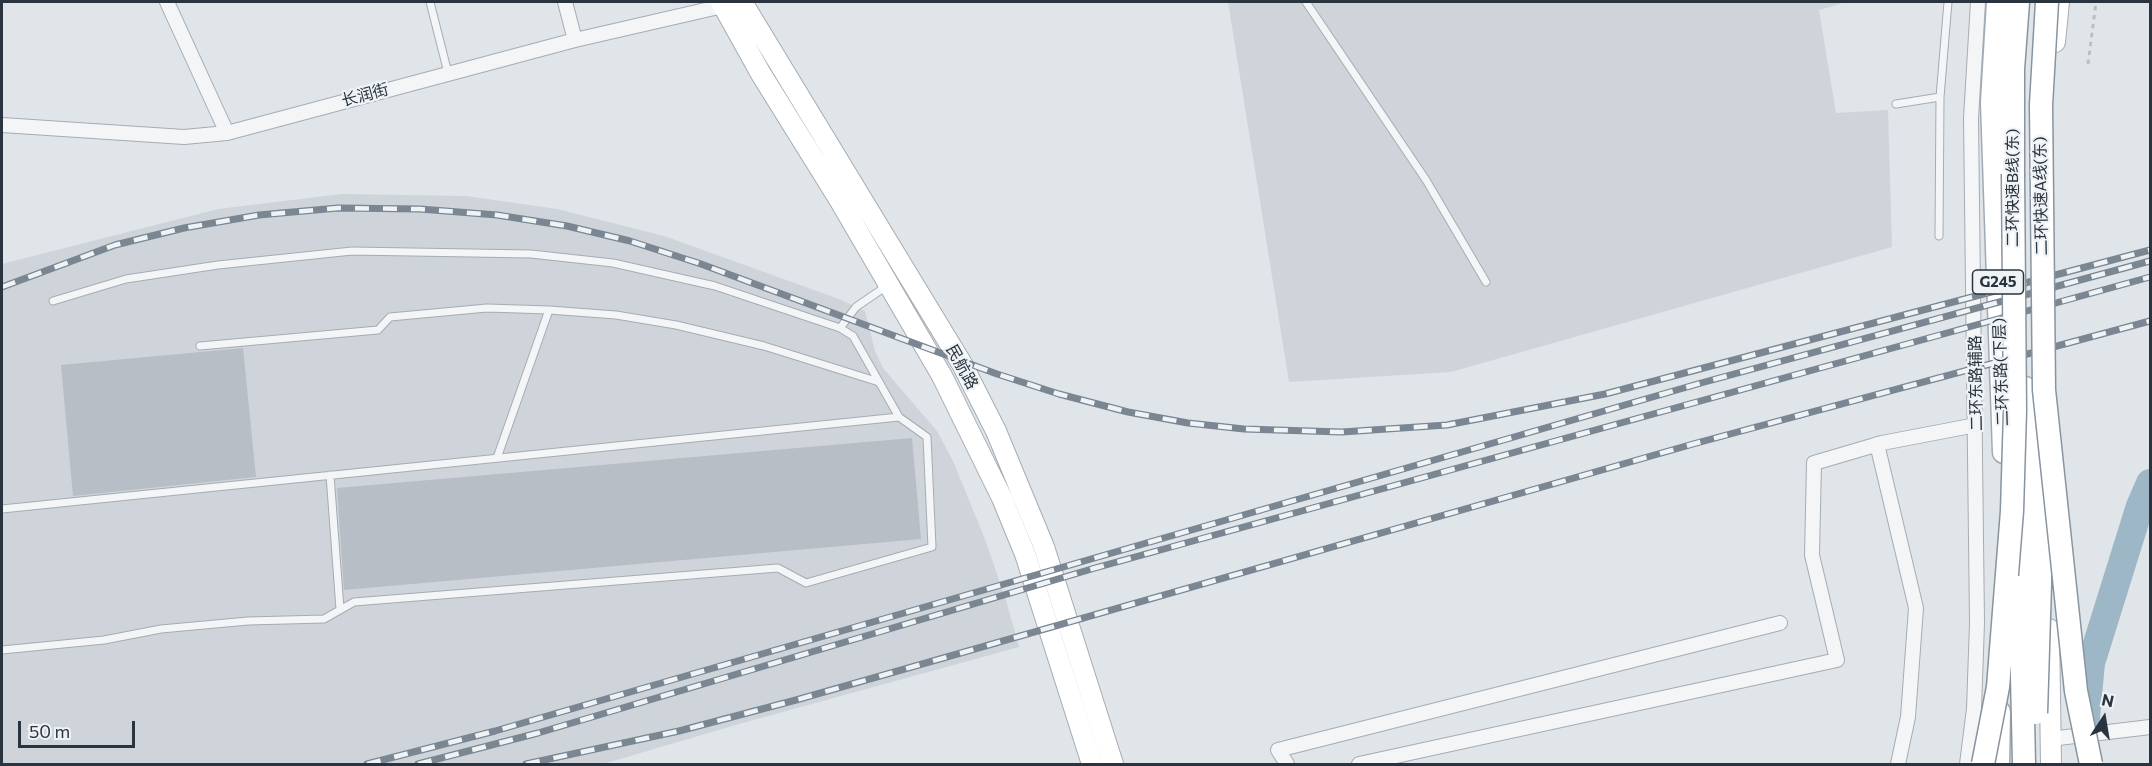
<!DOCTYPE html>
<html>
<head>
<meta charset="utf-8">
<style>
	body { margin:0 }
	#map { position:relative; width:2152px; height:766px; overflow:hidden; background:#e0e5e9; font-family:Commissioner,sans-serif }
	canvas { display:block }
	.frame { position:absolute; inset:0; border:3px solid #29343f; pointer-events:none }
	.north { position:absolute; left:2074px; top:688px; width:60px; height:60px; -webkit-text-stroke:4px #f0f3f6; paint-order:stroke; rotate:12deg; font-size:16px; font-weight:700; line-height:24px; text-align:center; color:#29343f }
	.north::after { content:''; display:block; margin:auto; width:21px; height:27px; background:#29343f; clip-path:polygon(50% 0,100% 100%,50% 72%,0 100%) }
	.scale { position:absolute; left:18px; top:721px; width:117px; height:27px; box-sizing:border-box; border:3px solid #29343f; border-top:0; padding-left:8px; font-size:18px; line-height:21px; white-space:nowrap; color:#29343f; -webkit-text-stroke:4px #f0f3f6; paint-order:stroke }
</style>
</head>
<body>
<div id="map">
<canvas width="2152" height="766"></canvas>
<div class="frame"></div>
<div class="north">N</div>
<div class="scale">50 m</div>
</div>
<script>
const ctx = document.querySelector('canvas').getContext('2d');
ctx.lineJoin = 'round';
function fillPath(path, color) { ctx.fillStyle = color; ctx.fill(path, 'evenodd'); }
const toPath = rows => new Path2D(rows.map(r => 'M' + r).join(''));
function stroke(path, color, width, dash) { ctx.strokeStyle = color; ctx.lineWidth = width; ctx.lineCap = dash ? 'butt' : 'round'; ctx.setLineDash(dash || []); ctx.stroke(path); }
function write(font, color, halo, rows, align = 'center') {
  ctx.font = font + ' Commissioner,"Noto Sans SC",sans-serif'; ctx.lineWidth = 4.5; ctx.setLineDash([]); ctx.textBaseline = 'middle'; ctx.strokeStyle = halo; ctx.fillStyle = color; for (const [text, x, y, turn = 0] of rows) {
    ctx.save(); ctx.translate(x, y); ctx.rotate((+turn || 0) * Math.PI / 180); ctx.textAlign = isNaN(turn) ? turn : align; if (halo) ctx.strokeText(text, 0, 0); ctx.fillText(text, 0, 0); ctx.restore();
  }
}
const built = toPath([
	[1228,2,1846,2,1819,10,1836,113,1888,110,1892,247,1451,372,1289,382],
	[342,194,466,196,557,209,664,236,839,299,865,311,875,351,883,368,937,431,953,461,985,539,1006,600,1019,647,739,724,603,764,2,764,2,264,218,209]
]);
const river = toPath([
	[2085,728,2091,663,2140,506,2150,483]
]);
const building = toPath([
	[243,348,256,477,73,496,61,365],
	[912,438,921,539,344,590,337,488]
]);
const path = toPath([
	[2088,64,2096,2]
]);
const service = toPath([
	[430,2,448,73],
	[1306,2,1426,180,1486,282],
	[1940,97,1948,2],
	[1896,104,1940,97,1939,236],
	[840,328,856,307,888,285],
	[200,346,378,330,390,317,487,308,549,310,616,315,676,325,764,346,879,382],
	[497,458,549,310],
	[330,475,340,609],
	[2,509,899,417],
	[2,650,104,640,161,629,248,621,324,619,354,602,778,568,806,583,932,547,927,437,899,417,853,336,840,328,715,286,613,263,531,254,352,251,218,265,126,279,53,301]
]);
const minor = toPath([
	[167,2,227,133],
	[565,2,575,40],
	[2,125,184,137,227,133,575,40,723,6],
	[1877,444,1916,608,1908,717,1898,764],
	[2050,739,2150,727],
	[1287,764,1278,750,1780,623],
	[1359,764,1837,660,1812,555,1814,463,1882,443,1976,425],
	[1967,764,1974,709,1977,623,1971,118,1978,2]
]);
const secondary = toPath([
	[721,2,761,74,840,201,942,376,1002,498,1025,554,1092,764],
	[742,2,962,364,996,431,1044,547,1113,764],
	[2055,42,2059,2],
	[2049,629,2051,764]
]);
const primary = toPath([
	[1998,2,1992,102,2004,452],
	[2024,607,2025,388],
	[1998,764,1999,712]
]);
const trunk = toPath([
	[2013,174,2013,69,2018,2],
	[2040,584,2042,438]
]);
const rail = toPath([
	[2,287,115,245,184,228,259,215,338,208,420,209,497,215,567,226,630,241,701,264,997,374,1059,394,1128,412,1188,423,1244,429,1342,432,1447,425,1605,394,2150,250],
	[367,764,495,731,1701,383,2150,261],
	[418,764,538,733,1095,568,2150,277],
	[526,764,679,731,796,700,1693,444,2150,321]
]);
const trunkBridge = toPath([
	[2047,2,2041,105,2044,390,2076,691,2091,764],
	[2020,587,2024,764],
	[2036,713,2040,584],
	[1983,764,1998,687,2012,511,2015,411,2013,174]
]);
const shields = [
	[1998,282,51]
];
const shieldNames = [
	["G245",1998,282]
];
const streetNames = [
	["长润街",365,95,-15],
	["二环快速B线(东)",2013,188,-90],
	["二环快速A线(东)",2041,196,-91],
	["民航路",962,367,61],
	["二环东路(下层)",2001,372,-92],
	["二环东路辅路",1976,383,-91]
];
fillPath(built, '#ced4da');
stroke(river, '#9db7c7', 28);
fillPath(building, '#b8bec5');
stroke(service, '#a5acb3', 9);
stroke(minor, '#a5acb3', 16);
stroke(secondary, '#a5acb3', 22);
stroke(primary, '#a0aab4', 25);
stroke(trunk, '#88949f', 25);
stroke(path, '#babfc3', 3, [4.5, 4.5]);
stroke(service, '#f3f5f7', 7);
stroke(minor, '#f3f5f7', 14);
stroke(secondary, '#fff', 20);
stroke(primary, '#fff', 22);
stroke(trunk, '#fff', 22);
stroke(rail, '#7a8692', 7);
stroke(rail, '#f0f3f6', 4.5, [14]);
stroke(trunkBridge, '#88949f', 25, []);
stroke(trunkBridge, '#fff', 22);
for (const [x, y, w] of shields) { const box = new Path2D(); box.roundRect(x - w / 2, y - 12, w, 24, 4.5); ctx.fillStyle = '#f0f3f6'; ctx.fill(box); stroke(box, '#29343f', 1.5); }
write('bold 15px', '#29343f', null, shieldNames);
write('16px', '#29343f', '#f0f3f6', streetNames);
</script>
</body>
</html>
